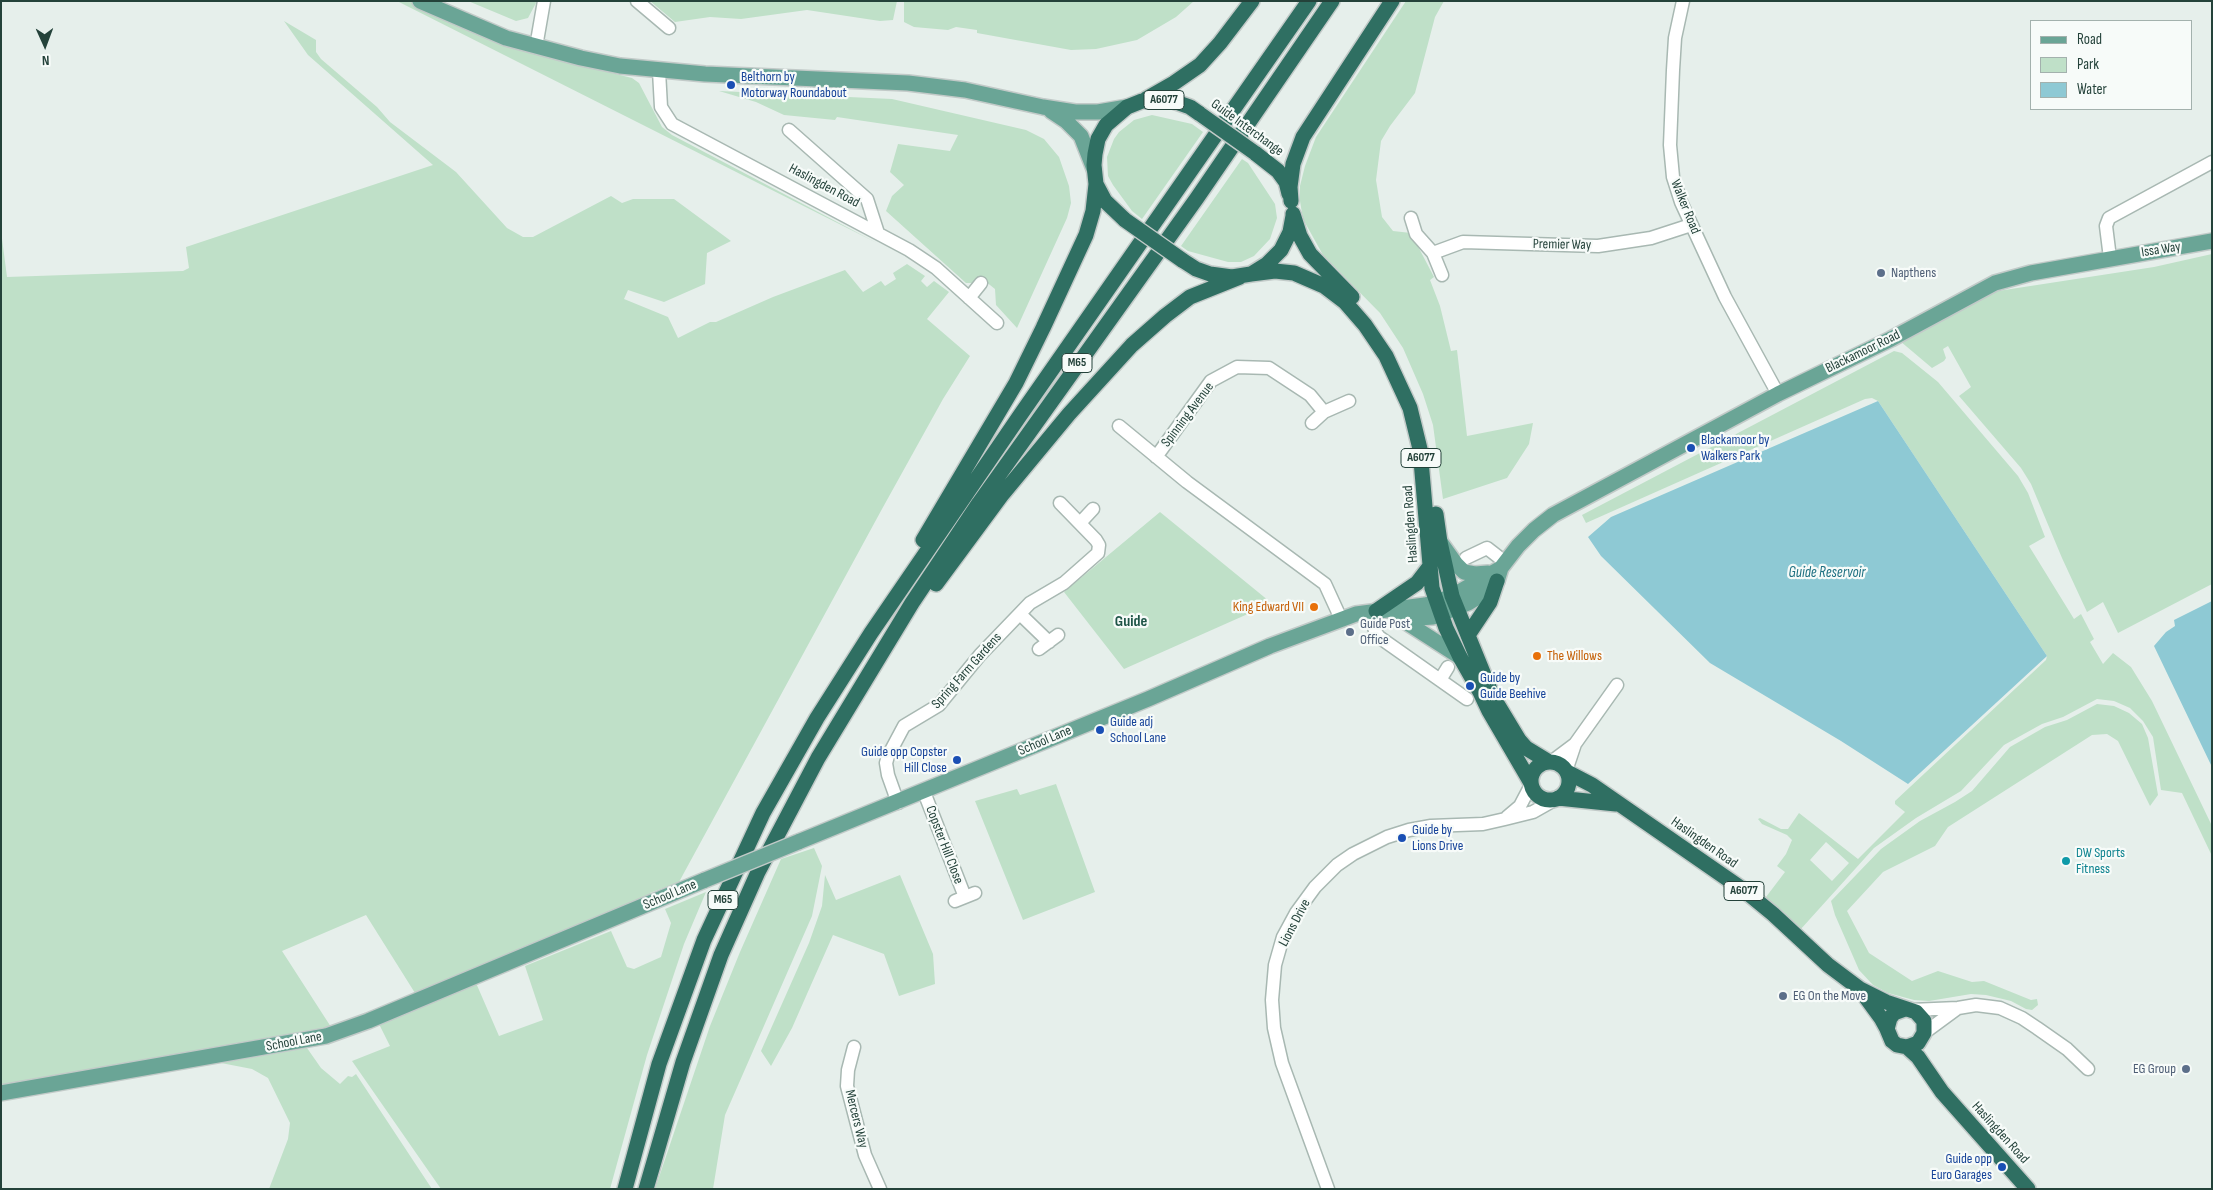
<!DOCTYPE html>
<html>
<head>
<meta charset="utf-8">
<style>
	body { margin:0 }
	#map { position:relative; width:2213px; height:1190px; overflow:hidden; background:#e6efeb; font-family:"Sofia Sans Condensed",sans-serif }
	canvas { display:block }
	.frame { position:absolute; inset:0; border:2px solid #24423a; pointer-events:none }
	.legend { position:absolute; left:2030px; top:20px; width:162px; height:90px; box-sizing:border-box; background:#f7fbf9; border:1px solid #a3b1ad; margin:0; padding:6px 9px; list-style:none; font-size:15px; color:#24423a }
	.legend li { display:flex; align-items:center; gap:10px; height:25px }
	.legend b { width:25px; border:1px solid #a3b1ad }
	.north { position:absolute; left:20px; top:20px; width:50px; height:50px; -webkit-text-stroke:4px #f7fbf9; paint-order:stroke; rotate:178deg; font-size:14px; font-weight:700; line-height:20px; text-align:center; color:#24423a }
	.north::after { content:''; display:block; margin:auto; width:18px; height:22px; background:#24423a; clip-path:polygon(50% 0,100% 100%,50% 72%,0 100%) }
</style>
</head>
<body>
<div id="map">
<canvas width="2213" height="1190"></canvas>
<div class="frame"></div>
<ul class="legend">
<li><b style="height:6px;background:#6aa596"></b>Road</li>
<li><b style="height:14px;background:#bfe0c8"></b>Park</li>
<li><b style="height:14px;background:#8ec9d4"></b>Water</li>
</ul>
<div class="north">N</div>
</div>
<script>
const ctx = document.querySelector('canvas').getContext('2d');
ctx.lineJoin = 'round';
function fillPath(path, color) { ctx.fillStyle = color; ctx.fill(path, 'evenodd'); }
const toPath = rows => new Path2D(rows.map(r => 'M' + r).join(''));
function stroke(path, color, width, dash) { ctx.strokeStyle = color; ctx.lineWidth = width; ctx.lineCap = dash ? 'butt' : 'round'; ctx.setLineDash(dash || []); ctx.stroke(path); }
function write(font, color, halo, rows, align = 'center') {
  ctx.font = font + ' "Sofia Sans Condensed",sans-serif'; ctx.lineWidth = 4.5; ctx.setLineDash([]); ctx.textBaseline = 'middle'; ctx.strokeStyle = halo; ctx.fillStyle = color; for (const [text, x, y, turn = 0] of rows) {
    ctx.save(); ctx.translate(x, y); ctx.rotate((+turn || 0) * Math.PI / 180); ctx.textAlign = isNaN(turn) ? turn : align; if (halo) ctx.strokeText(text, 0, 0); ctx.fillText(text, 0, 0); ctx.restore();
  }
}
const green = toPath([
	[397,1,409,1,480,34,520,50,632,78,639,83,662,127,672,135,877,243],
	[468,1,535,1,536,3,528,18,516,21],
	[650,1,897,1,893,20,880,21,807,10,741,19,710,17,675,22],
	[904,1,1194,1,1176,17,1137,40,1096,49,1071,50,977,33,977,30,956,27,948,30,914,27,904,22],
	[1406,1,1444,1,1435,17,1415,93,1390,126,1381,141,1376,180,1382,217,1393,231,1411,233,1434,277,1430,280,1440,306,1451,351,1457,350,1467,436,1533,423,1529,444,1507,478,1443,499,1433,425,1423,394,1403,348,1380,313,1323,255,1303,219,1300,201,1300,186,1305,166,1316,137],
	[284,21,316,40,316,52,321,59,377,107,390,122,456,172,507,228,523,237,533,237,611,196,622,203,633,199,674,199,731,241,707,253,705,284,664,302,628,290,624,299,668,317,678,338,710,322,716,322,773,297,845,270,863,292,881,281,885,286,896,279,893,273,907,264,925,276,921,281,927,287,934,281,949,292,927,319,970,356,943,399,882,509,679,882,650,893,651,896,415,993,366,915,282,951,331,1027,312,1033,1,1087,1,231,7,277,183,271,189,268,186,247,433,165,308,55],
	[719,91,892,99,1026,130,1044,139,1059,157,1069,186,1071,203,1067,218,1017,328,996,305,995,289,980,277,974,283,966,283,886,211,892,196,904,185,890,172,898,144,950,151,958,135,837,117,835,120,784,115,756,102],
	[1152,115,1192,124,1203,132,1142,219,1132,211,1113,185,1108,176,1107,157,1114,139,1119,132,1134,120],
	[1242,159,1248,163,1275,204,1277,218,1270,239,1254,256,1241,262,1228,262,1188,251,1181,246],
	[2212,254,2212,584,2118,633,2103,602,2087,612,2062,558,2031,484,2021,468,1959,396,1971,387,1948,346,1943,349,1946,358,1944,361,1932,368,1900,341,1998,291,2154,267],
	[1894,351,1902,353,1938,382,2018,476,2028,493,2045,537,2029,546,2074,619,2081,614,2094,639,2090,642,2103,664,2113,653,2131,667,2152,701,2212,826,2212,856,2182,793,2161,790,2153,737,2143,721,2130,708,2114,701,2097,699,2063,717,2042,724,2004,745,1961,791,1916,818,1874,848,1800,930,1766,897,1785,872,1777,866,1786,854,1792,840,1787,835,1762,824,1758,819,1760,818,1781,829,1788,829,1799,813,1858,859,1905,812,1895,804,1895,801,2046,660,2047,656,1878,401,1872,398,1865,399,1586,523,1582,515],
	[1826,842,1849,863,1832,881,1810,860],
	[1160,512,1269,601,1268,605,1124,669,1064,592],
	[2097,704,2114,706,2129,713,2142,724,2148,738,2158,795,2150,806,2118,741,2107,734,2092,735,1948,827,1935,846,1883,872,1847,911,1869,953,1912,981,1938,971,1972,982,1984,981,2031,1000,2037,999,2038,1005,2032,1010,2026,1009,2011,1001,1986,995,1971,994,1929,1001,1914,1000,1888,993,1873,985,1859,970,1835,915,1831,901,1881,849,1920,821,1955,802,1972,791,2010,747,2045,727,2067,720],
	[1056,784,1095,892,1023,920,975,801,1017,789,1020,795],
	[814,848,822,866,812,916,725,1115,713,1189,655,1189,710,1026,740,952,781,859],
	[825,875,836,900,900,875,933,954,935,984,899,996,884,954,833,935,792,1028,771,1066,761,1051,809,943,822,906],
	[706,892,684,944,647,1055,610,1189,441,1189,352,1061,390,1046,379,1024,476,983,499,1036,543,1020,525,966,611,931,627,967,634,969,661,957,671,923,665,909],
	[307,1048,321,1068,340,1084,348,1076,352,1077,356,1074,432,1189,269,1189,288,1139,290,1123,268,1078,252,1069,221,1063]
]);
const water = toPath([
	[1878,401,2047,656,1908,784,1841,741,1710,663,1601,556,1588,537,1611,517],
	[2212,601,2212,767,2154,646,2166,632,2175,626,2174,620]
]);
const minor = toPath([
	[637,1,669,28],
	[1683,1,1675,38,1673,70,1670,145,1673,177,1681,202,1725,297,1778,394],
	[536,47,544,1],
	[659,71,661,107,672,124,909,250,936,268,997,323],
	[789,130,867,199,878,233],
	[1411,218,1416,234,1433,253,1442,275],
	[1433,253,1463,242,1598,246,1651,238,1691,225],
	[2110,258,2106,226,2109,218,2212,162],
	[969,298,981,283],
	[1312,423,1324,412,1349,401],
	[1119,426,1187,482,1325,584,1341,619],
	[1156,457,1211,381,1237,367,1269,368,1310,395,1324,412],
	[1080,523,1093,509],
	[1466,558,1487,548,1505,562],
	[1370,612,1375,631,1379,637,1440,680],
	[1020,614,1049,642],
	[1039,649,1058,635],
	[1448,667,1440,680,1467,699],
	[1575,744,1617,685],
	[1551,762,1575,744,1566,771],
	[924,792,965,897],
	[898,803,888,775,886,763,888,756,904,726,939,705,980,655,1030,603,1064,583,1098,553,1099,545,1096,540,1060,503],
	[1507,817,1520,806,1531,785],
	[955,901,975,893],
	[1911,1010,1958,1008,1976,1005,2000,1008,2022,1018,2037,1028,2067,1049,2088,1069],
	[1924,1033,1958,1008],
	[854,1047,848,1070,847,1086,865,1155,880,1189],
	[1328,1189,1282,1063,1274,1028,1272,1000,1275,965,1283,937,1296,913,1315,887,1337,865,1353,854,1387,837,1409,830,1431,826,1483,824,1505,819,1533,812,1556,799]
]);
const major = toPath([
	[420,1,506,38,581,58,620,66,705,74,908,83,965,90,1043,107,1075,112,1098,112,1127,107],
	[1051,111,1066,121,1081,136,1094,169],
	[1441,543,1456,564,1464,572,1475,574,1488,573],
	[1401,619,1460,657],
	[1404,619,1433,617,1468,603,1486,592,1497,581,1501,568,1518,546,1534,530,1553,515,1778,394,1891,339,1995,283,2031,273,2212,241],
	[798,842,1148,699,1270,646,1356,614,1425,605,1437,602,1452,596,1501,568],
	[1,1093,326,1036,368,1021,705,880]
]);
const highway = toPath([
	[1146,99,1174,83,1200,65,1220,43,1252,1],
	[1255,153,1278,171,1286,182,1289,194],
	[1291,201,1290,187,1293,164,1303,137,1392,1],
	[1293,214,1300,236,1310,254,1352,297],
	[1125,220,1105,201,1096,184,1094,165,1095,154,1098,139,1106,125,1127,107,1142,101,1173,101,1190,107,1200,114],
	[1182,260,1196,269,1210,274,1232,277,1251,274,1267,264,1281,250,1290,232,1293,216],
	[1251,274,1275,271,1294,273,1324,286,1345,302,1365,325,1386,356,1410,408,1420,449,1432,588,1446,628,1460,657,1480,692,1489,711,1531,783],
	[1436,514,1440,542,1452,596,1493,697,1519,740,1526,748,1549,762],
	[923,540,1016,383,1043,328,1086,235,1093,211,1096,184],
	[936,584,1001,496,1069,414,1132,345,1165,316,1190,297,1240,277],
	[1376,611,1417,583,1430,566],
	[1468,635,1490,602,1497,581],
	'1531 781a19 19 0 1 1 38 0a19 19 0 1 1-38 0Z',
	[1567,772,1592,785,1745,891,1773,914,1828,965,1860,989,1886,1002,1916,1012,1924,1021,1924,1033,1918,1043,1907,1047,1897,1045,1892,1041,1887,1029,1890,1018,1894,1013,1905,1009],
	[1558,798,1616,804],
	[1862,992,1881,1018,1887,1029],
	[1907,1047,1918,1057,1942,1092,2028,1189],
	[625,1189,659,1064,704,940,763,813,817,718,871,633,1021,414,1309,1],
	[646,1189,683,1062,721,955,758,872,818,758,912,603,979,503,1197,198,1332,1]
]);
const majorBridge = toPath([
	[705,880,798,842]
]);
const highwayBridge = toPath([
	[1200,114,1255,153],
	[1125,220,1182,260]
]);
const markers = [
	[731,85,5,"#1a4fb4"],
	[1881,273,5,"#5c6f8a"],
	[1691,448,5,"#1a4fb4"],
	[1314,607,5,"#e8710a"],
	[1350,632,5,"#5c6f8a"],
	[1537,656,5,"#e8710a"],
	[1470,686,5,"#1a4fb4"],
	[1100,730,5,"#1a4fb4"],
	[957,760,5,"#1a4fb4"],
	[1402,838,5,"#1a4fb4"],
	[2066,861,5,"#0f9aa8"],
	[1783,996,5,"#5c6f8a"],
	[2186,1069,5,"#5c6f8a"],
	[2002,1167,5,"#1a4fb4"]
];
const shields = [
	[1164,100,40],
	[1077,363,30],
	[1421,458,40],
	[1744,891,40],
	[723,900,30]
];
const shieldNames = [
	["A6077",1164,100],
	["M65",1077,363],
	["A6077",1421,458],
	["A6077",1744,891],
	["M65",723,900]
];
const transitNames = [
	["Belthorn by",741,77],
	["Motorway Roundabout",741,93],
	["Blackamoor by",1701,440],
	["Walkers Park",1701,456],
	["Guide by",1480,678],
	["Guide Beehive",1480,694],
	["Guide adj",1110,722],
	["School Lane",1110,738],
	["Guide opp Copster",947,752,"right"],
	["Hill Close",947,768,"right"],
	["Guide by",1412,830],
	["Lions Drive",1412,846],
	["Guide opp",1992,1159,"right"],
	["Euro Garages",1992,1175,"right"]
];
const streetNames = [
	["Guide Interchange",1247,128,36],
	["Haslingden Road",824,186,28],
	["Walker Road",1685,207,68],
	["Premier Way",1562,245,1],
	["Issa Way",2161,250,-9],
	["Blackamoor Road",1863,352,-26],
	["Spinning Avenue",1188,415,-53],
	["Haslingden Road",1411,524,-94],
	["Spring Farm Gardens",967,671,-48],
	["School Lane",1045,741,-23],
	["Haslingden Road",1704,843,35],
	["Copster Hill Close",944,845,69],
	["School Lane",670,895,-23],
	["Lions Drive",1295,923,-62],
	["School Lane",294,1042,-11],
	["Mercers Way",856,1119,76],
	["Haslingden Road",2000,1133,48]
];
const serviceNames = [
	["Napthens",1891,273],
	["Guide Post",1360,624],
	["Office",1360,640],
	["EG On the Move",1793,996],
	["EG Group",2176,1069,"right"]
];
const foodNames = [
	["King Edward VII",1304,607],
	["The Willows",1547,656,"left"]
];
const cultureNames = [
	["DW Sports",2076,853],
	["Fitness",2076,869]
];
const waterNames = [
	["Guide Reservoir",1827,573]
];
const quarterNames = [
	["Guide",1131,622]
];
fillPath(green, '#bfe0c8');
fillPath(water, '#8ec9d4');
stroke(minor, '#a8b8b2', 15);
stroke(major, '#c2cac8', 18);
stroke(highway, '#c2cac8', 18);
stroke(minor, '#fff', 12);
stroke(major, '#6aa596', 15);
stroke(highway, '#2f6f62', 15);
stroke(majorBridge, '#c2cac8', 18, []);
stroke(highwayBridge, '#c2cac8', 18, []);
stroke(majorBridge, '#6aa596', 15);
stroke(highwayBridge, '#2f6f62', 15);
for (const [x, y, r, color] of markers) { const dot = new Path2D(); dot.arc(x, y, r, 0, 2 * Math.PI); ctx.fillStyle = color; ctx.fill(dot); stroke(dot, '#f7fbf9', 2); }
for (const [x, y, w] of shields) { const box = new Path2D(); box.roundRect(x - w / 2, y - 9.5, w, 19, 4); ctx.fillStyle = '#f7fbf9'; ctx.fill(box); stroke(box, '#24423a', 1); }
write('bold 12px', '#24423a', null, shieldNames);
write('14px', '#164399', '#f7fbf9', transitNames, 'left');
write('14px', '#24423a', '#f7fbf9', streetNames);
write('14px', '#4e5e75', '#f7fbf9', serviceNames, 'left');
write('14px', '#c56008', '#f7fbf9', foodNames, 'right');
write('14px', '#0d838f', '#f7fbf9', cultureNames, 'left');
write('italic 15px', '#1c6f80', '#f7fbf9', waterNames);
write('bold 16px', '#1f5548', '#f7fbf9', quarterNames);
</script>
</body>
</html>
